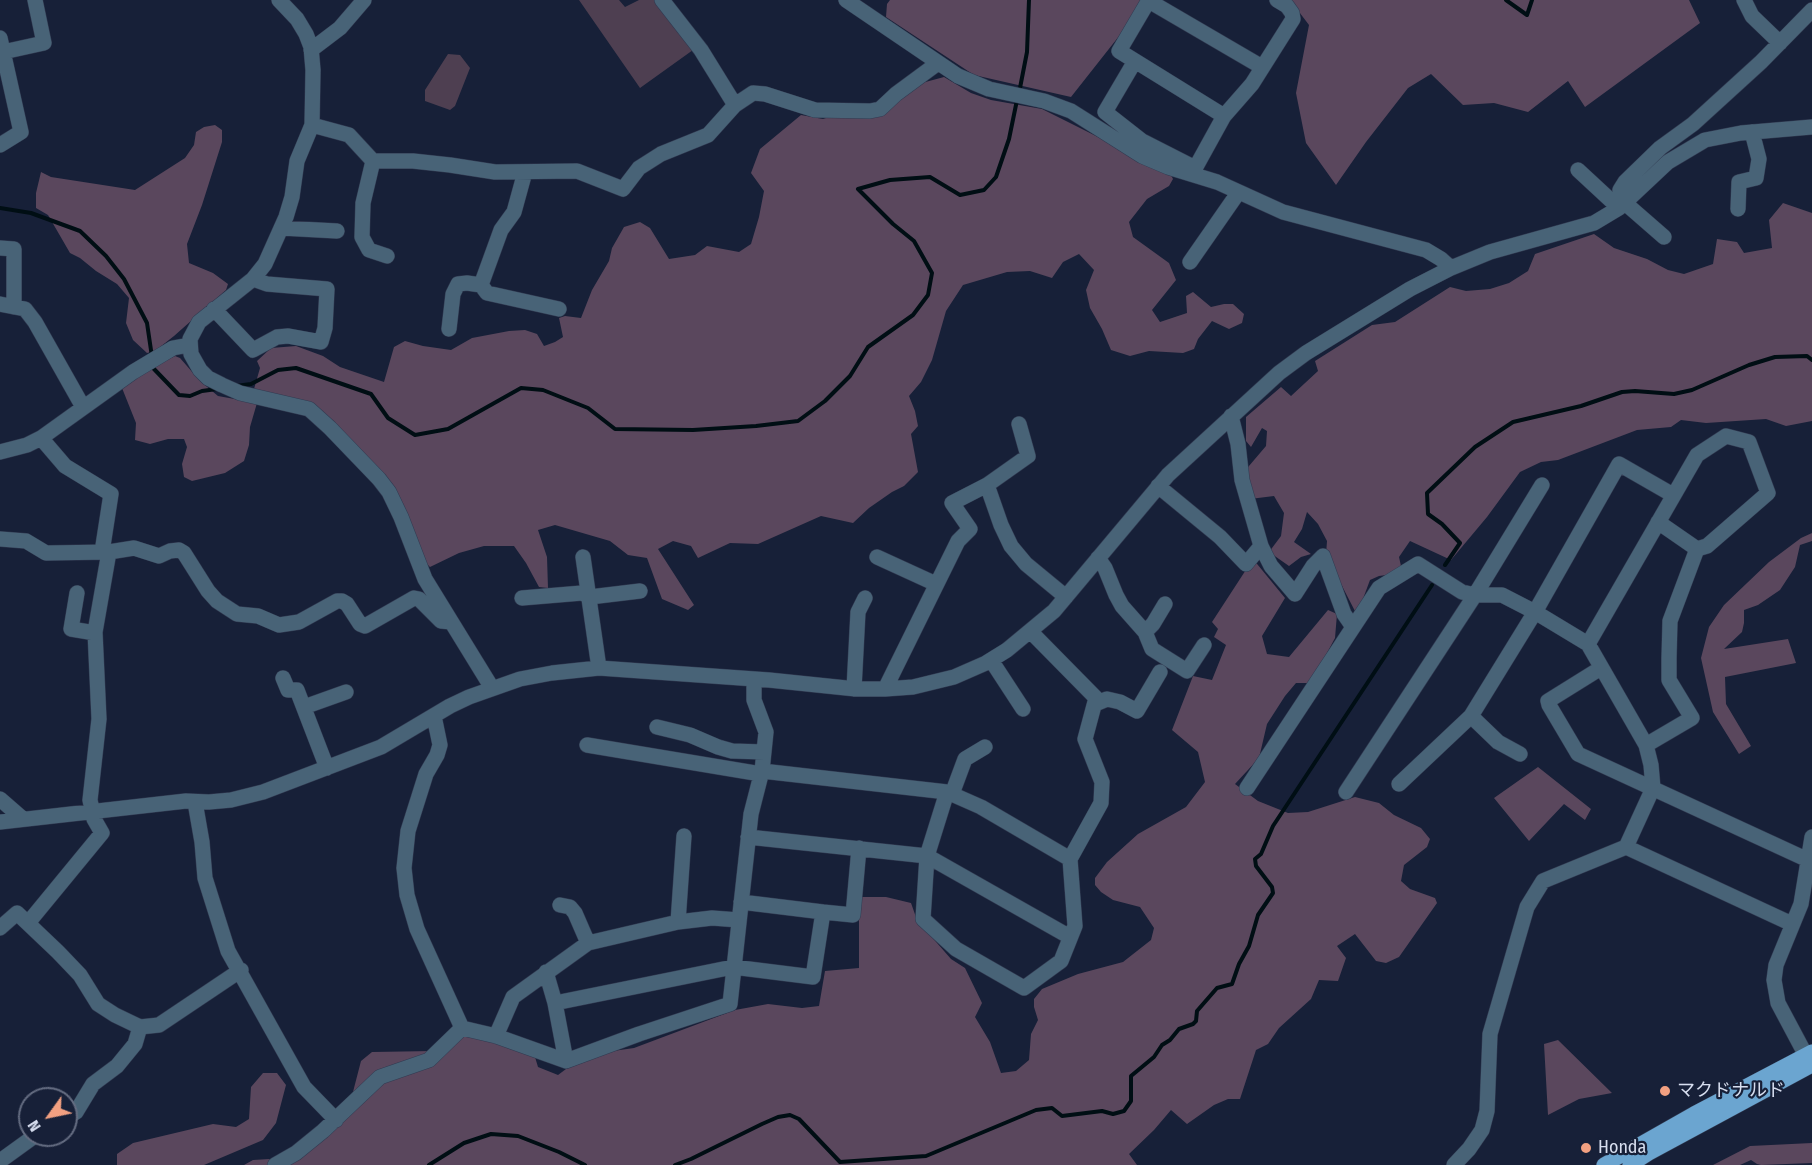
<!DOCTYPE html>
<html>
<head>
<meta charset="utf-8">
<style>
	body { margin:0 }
	#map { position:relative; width:1812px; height:1165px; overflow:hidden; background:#172038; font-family:"Fira Sans Condensed",sans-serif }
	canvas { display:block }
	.north { position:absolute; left:18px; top:1087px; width:60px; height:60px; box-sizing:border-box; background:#172038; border:2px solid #646c81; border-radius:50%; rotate:237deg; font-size:16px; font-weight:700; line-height:24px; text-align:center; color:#d7deef }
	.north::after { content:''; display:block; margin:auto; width:21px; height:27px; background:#f2a081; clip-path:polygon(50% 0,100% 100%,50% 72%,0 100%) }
</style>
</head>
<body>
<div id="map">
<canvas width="1812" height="1165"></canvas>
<div class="north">N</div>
</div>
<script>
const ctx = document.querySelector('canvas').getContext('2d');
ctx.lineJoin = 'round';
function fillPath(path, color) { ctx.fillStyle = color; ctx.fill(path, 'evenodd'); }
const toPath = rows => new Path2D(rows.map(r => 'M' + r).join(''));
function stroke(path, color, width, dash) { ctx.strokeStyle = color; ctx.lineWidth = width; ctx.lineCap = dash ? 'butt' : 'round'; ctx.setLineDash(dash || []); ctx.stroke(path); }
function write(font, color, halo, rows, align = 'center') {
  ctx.font = font + ' "Fira Sans Condensed","Noto Sans JP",sans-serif'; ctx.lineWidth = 4.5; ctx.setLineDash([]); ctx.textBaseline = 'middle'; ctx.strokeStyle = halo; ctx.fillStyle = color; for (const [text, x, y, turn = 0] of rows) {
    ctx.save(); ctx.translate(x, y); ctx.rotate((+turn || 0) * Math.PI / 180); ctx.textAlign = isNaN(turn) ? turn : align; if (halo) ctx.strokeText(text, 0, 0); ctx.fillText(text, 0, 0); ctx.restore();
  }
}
const green = toPath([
	[579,0,619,0,625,7,639,0,658,0,693,50,640,88],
	[448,54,460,55,470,68,455,106,450,110,425,101,425,90]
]);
const forest = toPath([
	[890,0,1141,0,1127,26,1071,97,974,75,886,17,887,4],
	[1290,0,1689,0,1700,23,1585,107,1568,81,1528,112,1494,103,1463,105,1431,74,1408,88,1366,142,1336,185,1306,143,1296,93,1309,25],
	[944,77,971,93,991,100,1042,109,1170,173,1173,179,1169,186,1147,199,1129,222,1133,237,1169,263,1176,280,1152,310,1160,322,1187,313,1186,296,1193,292,1211,307,1224,304,1233,304,1244,314,1242,323,1229,329,1212,321,1198,339,1194,349,1183,353,1149,351,1130,356,1111,350,1102,329,1090,308,1086,290,1094,270,1079,254,1063,262,1052,278,1030,271,1007,272,963,285,946,311,932,360,921,382,909,396,915,411,918,426,911,434,918,472,904,486,892,492,869,508,853,523,821,516,758,544,730,543,698,558,691,546,673,541,658,549,694,605,688,610,662,599,647,558,628,555,610,541,555,525,538,530,547,557,548,588,539,587,526,563,514,546,484,546,459,553,430,567,421,558,407,514,293,399,254,389,260,368,257,361,271,348,296,346,323,356,340,367,384,382,394,347,405,341,423,346,451,350,472,338,509,331,525,330,537,334,544,346,555,342,563,337,559,318,565,316,581,318,592,290,609,261,612,248,624,227,640,222,650,228,669,259,695,255,707,246,739,252,751,244,759,217,764,191,751,173,760,149,801,115,823,119,832,116,880,114,918,84],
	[215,125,222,130,222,142,202,205,187,244,189,263,213,273,228,284,226,290,174,336,155,351,147,353,133,340,126,323,129,298,117,284,96,271,80,258,70,253,48,215,36,208,36,193,41,172,51,177,135,190,185,158,194,145,196,132,204,127],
	[1783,203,1812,213,1812,421,1786,426,1766,419,1706,423,1681,420,1671,427,1637,430,1558,460,1541,462,1520,472,1487,517,1451,560,1410,541,1399,557,1401,566,1394,574,1379,576,1370,580,1357,615,1326,555,1327,541,1318,524,1307,512,1302,529,1294,542,1311,554,1301,557,1289,566,1269,552,1281,536,1284,513,1274,496,1250,499,1243,473,1266,446,1267,431,1262,428,1251,447,1246,441,1246,417,1281,387,1291,396,1318,371,1315,361,1372,325,1395,322,1450,287,1466,291,1490,289,1509,283,1528,271,1535,254,1594,234,1614,248,1647,259,1668,270,1684,274,1713,264,1717,239,1737,242,1744,253,1772,248,1769,220],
	[175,356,180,358,200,381,218,396,257,403,250,427,249,445,244,461,225,473,192,481,184,477,182,464,187,447,184,439,168,439,150,444,135,440,136,423,122,388,149,369],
	[1812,533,1812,541,1800,545,1795,567,1780,590,1758,605,1744,610,1744,623,1742,632,1724,649,1788,639,1796,663,1725,677,1726,704,1751,746,1739,754,1713,712,1701,658,1709,627,1724,605,1769,562,1801,538],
	[1253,559,1285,598,1262,636,1267,654,1289,657,1328,610,1337,614,1335,638,1311,683,1296,683,1285,696,1267,724,1259,758,1235,784,1258,801,1288,813,1308,812,1355,797,1379,803,1394,815,1421,828,1430,839,1427,847,1404,865,1401,881,1410,889,1435,898,1437,903,1399,957,1386,963,1376,961,1355,934,1337,946,1346,958,1338,981,1319,980,1311,999,1279,1028,1268,1044,1256,1050,1240,1099,1228,1099,1214,1105,1187,1124,1171,1110,1154,1130,1129,1154,1137,1165,244,1165,253,1160,302,1157,347,1115,361,1061,372,1052,433,1051,469,1034,535,1057,538,1067,558,1075,566,1069,613,1051,634,1048,735,1010,768,1004,802,1008,819,1006,825,971,859,968,859,897,886,897,911,903,917,920,951,959,965,968,982,1003,975,1017,990,1042,1001,1073,1016,1071,1029,1060,1031,1034,1038,1020,1034,1007,1034,999,1042,989,1078,974,1123,962,1151,940,1154,928,1140,907,1113,900,1101,892,1095,885,1095,878,1107,862,1138,834,1186,807,1205,782,1198,752,1172,730,1193,676,1212,680,1226,645,1214,637,1218,629,1212,622],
	[1538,767,1591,809,1585,820,1564,804,1529,841,1494,798],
	[1558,1040,1612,1093,1579,1099,1548,1115,1544,1044],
	[263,1073,277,1073,286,1085,276,1123,263,1140,204,1165,117,1165,117,1154,133,1143,213,1124,236,1127,249,1119,251,1087],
	[1812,1143,1812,1163,1761,1165,1757,1164,1751,1160,1740,1165,1713,1165,1750,1146]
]);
const stream = toPath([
	[1506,0,1527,15,1532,0],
	[1019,93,1027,52,1029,0],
	[0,208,31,213,80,231,106,256,124,279,147,323,152,357],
	[153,364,154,369,179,395,190,396,202,391,217,389],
	[236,386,251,384,278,370,296,368,371,394,388,418,415,435,448,429,521,388,543,390,588,408,615,429,693,430,756,426,798,421,825,401,850,376,868,347,913,315,928,295,932,273,914,241,893,224,858,189,890,180,930,177,960,195,984,190,996,177,1009,139,1017,100],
	[1445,565,1460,543,1442,524,1428,514,1427,493,1475,447,1513,422,1581,406,1622,392,1635,391,1674,394,1692,390,1749,365,1775,357,1807,356,1812,360],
	[429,1165,464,1143,491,1134,518,1136,559,1152,585,1165],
	[675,1165,691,1159,762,1124,778,1117,790,1115,799,1119,840,1162,926,1156,1036,1110,1052,1108,1062,1116,1102,1111,1113,1114,1124,1111,1131,1101,1131,1076,1154,1057,1162,1045,1170,1040,1179,1029,1193,1024,1196,1021,1197,1011,1217,988,1232,984,1239,964,1249,946,1258,915,1273,893,1272,887,1256,866,1255,859,1261,854,1273,826,1432,585]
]);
const minor = toPath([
	[279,0,297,19,306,34,311,47,313,70,312,125,297,161,292,197,286,217,265,264,253,279,199,322,190,339,191,354,200,370,208,378,222,385,240,393,309,409,330,428,379,479,389,492,401,517,425,579,492,688],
	[846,0,958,76,989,89,1044,101,1071,111,1142,156,1168,167,1217,182,1283,212,1426,250,1441,259,1451,268],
	[1149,0,1119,51,1224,116],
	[1744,0,1752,16,1780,43],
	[1149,1,1262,67],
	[0,38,21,132,0,145],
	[311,50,340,28,364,0],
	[3,52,44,43,35,0],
	[1135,61,1105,112,1142,141,1195,168],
	[735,105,753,93,765,94,815,110,870,111,880,109,896,94,938,63],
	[312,125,349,135,373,161,413,161,450,165,495,172,577,171,623,189,639,168,661,154,708,135,735,105,701,50,662,0],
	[373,161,363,203,362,237,369,250,387,256],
	[1578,170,1619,208],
	[1192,174,1224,116,1252,84,1293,19,1292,13,1287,6,1277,0],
	[1738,209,1739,182,1756,178,1759,159,1752,132],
	[281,228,337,231],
	[1664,237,1625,203,1620,190,1625,182,1660,148,1693,124,1761,62,1812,10],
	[0,248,14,249,14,307],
	[1190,262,1238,193],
	[481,285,487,293,559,309],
	[0,304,25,309,35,322,83,407],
	[214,309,253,350,277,337,288,336,321,342,325,328,327,289,267,284,253,279],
	[449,329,453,294,458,284,467,283,481,285,501,230,514,212,525,172],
	[1231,416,1238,444,1242,480,1261,546,1271,566,1295,594,1313,566,1323,556,1344,614,1353,627],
	[41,438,65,466,111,494,102,552],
	[0,452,27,445,41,438,133,372,173,348,189,345],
	[987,485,1001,525,1011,546,1026,564,1066,597],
	[1158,486,1220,537,1246,564,1261,546],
	[1658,522,1697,549],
	[0,539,26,541,46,553,109,552],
	[583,557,599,668],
	[877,557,936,584],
	[1098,558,1105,568,1116,595,1122,606,1145,632,1152,649,1187,671,1204,645],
	[77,593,71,629,95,633],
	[522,598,582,593,590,597,640,591],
	[1145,632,1153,624,1165,604],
	[1588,644,1697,455,1726,436,1749,442,1768,493,1707,546,1697,549,1670,621,1669,658,1669,680,1692,718,1646,745],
	[991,660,1023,709],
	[1601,668,1548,701,1549,705,1578,754,1808,860],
	[283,678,288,690,297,690,327,768],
	[854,689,858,612,865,598],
	[885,689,958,541,970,529,952,503,987,485,1028,456,1019,424],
	[1095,704,1107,699,1120,702,1137,711,1160,672],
	[304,707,346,692],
	[434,716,440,745,437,755,426,774,408,831,404,868,407,895,417,929,462,1028],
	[1471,716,1498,742,1520,754],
	[657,727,690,735,718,747,732,751,764,752],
	[587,745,761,774],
	[762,771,947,792,981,807,1070,859],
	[1399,784,1471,716,1535,612,1619,464,1673,495],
	[1247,788,1379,588,1418,564,1462,592,1475,595,1502,595,1535,612,1588,644,1646,745,1651,765,1653,788,1626,847,1543,881,1527,907,1490,1034,1487,1111,1482,1130,1469,1149,1454,1165],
	[947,792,927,856,923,919,956,949,1024,988,1061,961,1075,926,1070,859,1101,803,1102,782,1085,739,1096,698,1031,632],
	[1346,792,1475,595,1542,485],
	[952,794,965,759,985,747],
	[0,799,23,819],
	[195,802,202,842,205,878,228,951,304,1087,336,1120],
	[0,822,186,801,209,802,231,800,263,792,381,747,450,706,469,697,520,679,552,673,599,668,769,680,856,689,885,689,913,687,954,677,986,663,1007,650,1054,611,1168,475,1279,373,1306,353,1410,289,1451,268,1490,252,1594,223,1619,208,1668,162,1705,140,1741,133,1812,127],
	[748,837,927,856,1070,937],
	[1626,847,1792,924],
	[741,902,823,912],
	[560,905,570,907,575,913,588,943],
	[678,922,684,836],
	[28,923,102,833,94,819,90,800,99,719,95,632,109,552,134,548,159,556,170,551,179,550,184,553,208,591,217,601,237,614,258,616,279,625,299,622,337,601,342,601,347,604,360,624,365,626,414,598,419,599,441,621,451,622],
	[0,928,17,913,58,952,80,975,98,1004,115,1015,140,1027],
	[546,972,555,1003,566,1061],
	[555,1003,733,967,813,977,823,912,853,915,859,848],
	[462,1028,496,1036,566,1061,639,1034,730,1004,751,814,762,771,766,732,754,700,754,680],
	[496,1036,513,997,588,943,678,922,712,918,739,920],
	[1811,1065,1778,1003,1774,980,1776,965,1801,904,1812,837],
	[66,1118,76,1112,93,1084,117,1066,135,1044,140,1027,159,1025,241,970],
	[0,1161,36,1135],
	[275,1165,296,1153,323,1131,380,1077,429,1060,462,1028]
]);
const major = toPath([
	[1604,1165,1694,1114,1812,1052],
	[1630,1165,1649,1153,1812,1065]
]);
const markers = [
	[1665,1091,6,"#f2a081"],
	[1586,1148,6,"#f2a081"]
];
const poiNames = [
	["マクドナルド",1677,1091],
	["Honda",1598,1148]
];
fillPath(green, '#4e3f51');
fillPath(forest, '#5a475d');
stroke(stream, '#000e14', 4);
stroke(minor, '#323b52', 16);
stroke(major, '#323b52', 16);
stroke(minor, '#486377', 15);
stroke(major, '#6ba5d0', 15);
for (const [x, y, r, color] of markers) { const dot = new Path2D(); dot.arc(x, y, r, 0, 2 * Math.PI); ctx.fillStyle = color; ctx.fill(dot); stroke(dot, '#172038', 2); }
write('18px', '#d7deef', '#172038', poiNames, 'left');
</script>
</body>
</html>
